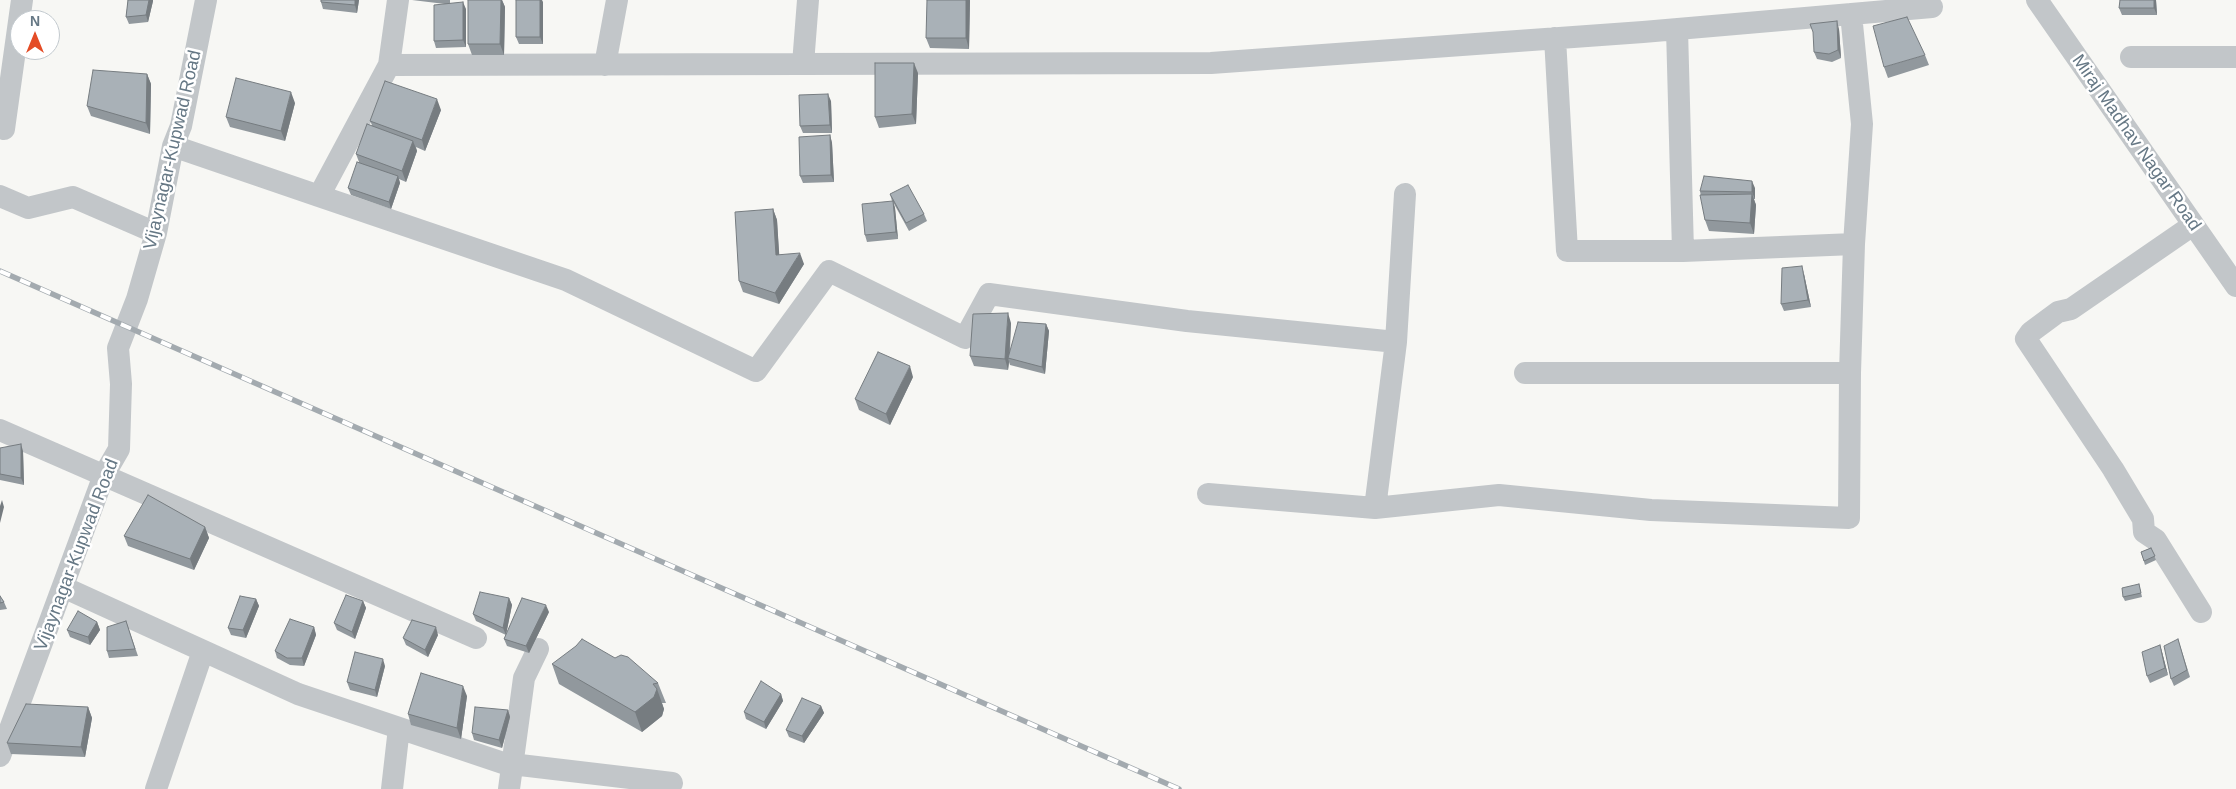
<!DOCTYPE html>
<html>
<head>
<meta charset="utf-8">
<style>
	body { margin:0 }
	#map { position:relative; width:2236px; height:789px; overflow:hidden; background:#f7f7f4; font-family:Helvetica,sans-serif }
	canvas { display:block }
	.north { position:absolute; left:10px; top:10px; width:50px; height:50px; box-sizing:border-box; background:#fff; border:1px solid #c2c9ce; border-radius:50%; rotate:0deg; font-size:14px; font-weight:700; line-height:20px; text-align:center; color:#667885 }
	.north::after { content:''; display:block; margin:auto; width:18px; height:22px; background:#e44c26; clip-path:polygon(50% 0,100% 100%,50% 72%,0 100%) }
</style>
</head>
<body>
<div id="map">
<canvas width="2236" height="789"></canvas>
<div class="north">N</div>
</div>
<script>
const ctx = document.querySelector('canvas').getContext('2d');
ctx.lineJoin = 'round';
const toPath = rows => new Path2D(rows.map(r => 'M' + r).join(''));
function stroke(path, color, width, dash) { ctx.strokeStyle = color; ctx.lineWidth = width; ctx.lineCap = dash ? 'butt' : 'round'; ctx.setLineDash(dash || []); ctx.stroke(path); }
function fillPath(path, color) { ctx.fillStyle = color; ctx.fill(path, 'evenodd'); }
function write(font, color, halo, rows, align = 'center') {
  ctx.font = font + ' Helvetica,sans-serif'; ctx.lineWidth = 5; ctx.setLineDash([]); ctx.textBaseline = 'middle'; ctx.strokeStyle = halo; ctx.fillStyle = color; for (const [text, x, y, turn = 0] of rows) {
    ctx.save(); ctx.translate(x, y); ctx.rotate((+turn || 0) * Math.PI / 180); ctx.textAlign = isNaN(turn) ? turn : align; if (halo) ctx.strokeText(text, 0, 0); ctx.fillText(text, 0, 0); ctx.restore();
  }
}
const minor = toPath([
	[2037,0,2236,286],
	[1677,29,1683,251,1854,244,1862,124,1851,14],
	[1555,38,1567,251,1683,251],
	[2131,57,2236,57],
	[803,64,808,0],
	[389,65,1211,63,1643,32,1932,7],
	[605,65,617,0],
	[4,129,22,0],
	[173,146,319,196,389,65,398,0],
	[0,196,28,208,73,197,156,233],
	[319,196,566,280,756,371,829,271,965,338,989,294,1187,321,1396,342,1405,194],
	[2193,225,2071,309,2058,312,2031,332,2026,339,2113,469,2143,519,2144,532,2156,540,2201,612],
	[1525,373,1850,373,1854,244],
	[0,430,476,638],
	[1208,494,1375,508,1499,495,1651,510,1849,518,1850,373],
	[1375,508,1396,342],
	[63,587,298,694,503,763,672,783],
	[0,756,104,475,119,449,121,384,118,348,137,299,156,233,173,146,181,126,206,0],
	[156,789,203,651],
	[392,789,399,728],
	[509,789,524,678,538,649]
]);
const rail = toPath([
	[0,271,1179,789]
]);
const wall = toPath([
	[128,0,153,0,153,1,148,22,129,24,126,17],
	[359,0,357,13,323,9,321,2],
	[412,0,450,0,450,3,466,9,466,47,436,48,434,41,445,4],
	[468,0,502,0,505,7,504,55,472,55,468,44],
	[970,0,969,49,930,48,926,38],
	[2156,0,2157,15,2122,15,2119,8],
	[543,2,543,44,519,44,516,37],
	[1839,29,1841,58,1832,62,1817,59,1814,52],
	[1925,55,1929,65,1888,78,1884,67],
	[918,73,916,124,879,128,875,117],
	[147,74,151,84,150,134,91,116,87,106],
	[831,101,832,133,803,133,800,126],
	[295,103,285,141,230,127,226,117],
	[441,110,425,151,416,147,417,151,406,182,399,179,400,183,391,209,351,195,348,188,359,162,356,154,372,125,370,121],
	[830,135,832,143,834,182,803,183,800,176],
	[1755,188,1755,199,1754,199,1756,205,1754,234,1709,231,1705,220,1700,191],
	[890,194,924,214,927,221,909,231,893,202,895,208,898,239,867,242,865,235,892,201],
	[773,209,777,220,779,255,804,264,779,304,743,292,739,281],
	[1804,274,1811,307,1784,311,1781,304],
	[1011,323,1010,352,1046,324,1049,331,1045,374,1010,365,1009,362,1008,370,974,366,970,356],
	[913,377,890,425,859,410,855,399],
	[0,448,23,451,24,485,0,480],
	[205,527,209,538,194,570,128,546,124,536],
	[2151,548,2156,560,2145,565,2141,552],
	[2139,584,2142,597,2125,601,2123,597],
	[0,596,4,602,7,609,0,610],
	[509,598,512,605,506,634,549,612,529,653,507,646,504,639,506,635,476,621,473,614],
	[256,599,259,606,246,638,231,635,228,628],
	[363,601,366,608,355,639,337,630,334,623],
	[126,621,138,656,109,658,107,651],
	[97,622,100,630,90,645,70,637,67,630],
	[314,627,316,635,304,666,290,665,277,658,275,651],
	[438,635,428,657,406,645,403,638],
	[2178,639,2190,677,2174,686,2171,679],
	[2160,645,2162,652,2168,675,2150,683,2147,676],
	[552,664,658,683,666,703,662,703,664,709,662,716,642,732,559,684],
	[385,666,377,697,350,690,347,682],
	[781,694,783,701,766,729,746,719,744,712],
	[467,696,461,739,411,725,408,714],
	[821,706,824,713,804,743,789,737,786,730],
	[88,707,92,718,85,757,11,754,7,743],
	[508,710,510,717,502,748,474,740,472,733]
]);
const shadedWall = toPath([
	[149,0,153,0,153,1,148,22,146,15],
	[355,0,359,0,357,13,355,5],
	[501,0,502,0,505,7,504,55,500,44],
	[540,0,542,0,543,2,543,44,540,37],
	[966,0,970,0,969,49,966,38],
	[2154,0,2156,0,2157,15,2154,8],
	[463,2,466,9,466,47,463,40],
	[1837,21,1839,29,1841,58,1838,50],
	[914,63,918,73,916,124,912,114],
	[147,74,151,84,150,134,146,123],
	[291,92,295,103,285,141,281,131],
	[828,94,831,101,832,133,830,125],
	[437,99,441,110,425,151,422,140],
	[830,135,832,143,834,182,831,175],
	[413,141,417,151,406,182,402,171],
	[398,176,400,183,391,209,389,202],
	[1752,181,1755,188,1755,199,1752,192],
	[1752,194,1756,205,1754,234,1750,223],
	[893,201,895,208,898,239,896,232],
	[773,209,777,220,780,266,776,255],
	[800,253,804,264,779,304,775,293],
	[1802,266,1804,274,1811,307,1808,300],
	[1008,313,1011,323,1009,359,1008,358,1009,362,1008,370,1005,359],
	[1046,324,1049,331,1045,374,1042,367],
	[910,366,913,377,890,425,886,414],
	[21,444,23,451,24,485,21,478],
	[2,500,4,507,0,523,0,506],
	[205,527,209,538,194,570,190,559],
	[509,598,512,605,506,635,503,628],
	[256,599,259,606,246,638,243,630],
	[363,601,366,608,355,639,352,632],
	[546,605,549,612,529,653,526,646],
	[97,622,100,630,90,645,88,637],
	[314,627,316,635,304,666,302,658],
	[436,627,438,635,428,657,425,650],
	[2160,645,2162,652,2168,675,2165,668],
	[383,659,385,666,377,697,375,690],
	[463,686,467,696,461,739,457,728],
	[657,689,664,709,662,716,642,732,635,712],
	[781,694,783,701,766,729,764,722],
	[821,706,824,713,804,743,802,736],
	[88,707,92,718,85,757,81,747],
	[508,710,510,717,502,748,499,740]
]);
const building = toPath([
	[128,0,149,0,146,15,126,17,128,0],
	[321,0,355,0,355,5,321,2,321,0],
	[468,0,501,0,500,44,468,44,468,0],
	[516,0,540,0,540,37,516,37,516,0],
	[927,0,966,0,966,38,926,38,927,0],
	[2120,0,2154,0,2154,8,2119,8,2120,0],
	[463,2,463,40,434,41,434,5,463,2],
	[1907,17,1925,55,1884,67,1873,26,1907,17],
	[1837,21,1838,50,1829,54,1814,52,1813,32,1810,24,1837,21],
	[875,63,914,63,912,114,875,117,875,63],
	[93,70,147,74,146,123,87,106,93,70],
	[236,78,291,92,281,131,226,117,236,78],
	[385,81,437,99,422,140,370,121,385,81],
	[828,94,830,125,800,126,799,95,828,94],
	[367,124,413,141,402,171,356,154,367,124],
	[830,135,831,175,800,176,799,137,830,135],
	[357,162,398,176,389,202,348,188,357,162],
	[1704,176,1752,181,1752,192,1700,191,1704,176],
	[908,185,924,214,906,223,890,194,908,185],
	[1752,194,1750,223,1705,220,1700,195,1752,194],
	[893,201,896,232,865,235,862,204,893,201],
	[773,209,776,255,800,253,775,293,739,281,735,212,773,209],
	[1802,266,1808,300,1781,304,1782,268,1802,266],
	[1008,313,1005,359,970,356,973,314,1008,313],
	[1018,322,1046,324,1042,367,1008,358,1018,322],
	[878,352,910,366,886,414,855,399,878,352],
	[21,444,21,478,0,474,0,448,21,444],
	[148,495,205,527,190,559,124,536,148,495],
	[2151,548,2155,556,2144,561,2141,552,2151,548],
	[2139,584,2141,593,2123,597,2122,588,2139,584],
	[480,592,509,598,503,628,473,614,480,592],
	[346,595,363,601,352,632,334,623,346,595],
	[0,596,4,602,0,603,0,596],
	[240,596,256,599,243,630,228,628,240,596],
	[522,598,546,605,526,646,504,639,522,598],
	[78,611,97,622,88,637,67,630,78,611],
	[290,619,314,627,302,658,287,658,275,651,290,619],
	[412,620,436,627,425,650,403,638,412,620],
	[126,621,135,649,107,651,107,627,126,621],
	[582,639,615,658,621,655,628,657,658,683,653,684,657,689,654,697,635,712,552,664,576,646,582,639],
	[2178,639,2187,670,2171,679,2164,646,2178,639],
	[2160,645,2165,668,2147,676,2142,652,2160,645],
	[355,652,383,659,375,690,347,682,355,652],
	[421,673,463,686,457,728,408,714,421,673],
	[761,681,781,694,764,722,744,712,761,681],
	[802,698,821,706,802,736,786,730,802,698],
	[26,704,88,707,81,747,7,743,26,704],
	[475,707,508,710,499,740,472,733,475,707]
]);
const streetNames = [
	["Miraj Madhav Nagar Road",2136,143,55],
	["Vijaynagar-Kupwad Road",173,150,-77],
	["Vijaynagar-Kupwad Road",77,555,-69]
];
stroke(minor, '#c2c6c9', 22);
stroke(rail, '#a3aaaf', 5.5);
stroke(rail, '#fff', 4, [11]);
fillPath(wall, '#91989d');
fillPath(shadedWall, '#767c80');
fillPath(building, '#a9b1b7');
stroke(building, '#767c80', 1);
write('18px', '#667885', '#fff', streetNames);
</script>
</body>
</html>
